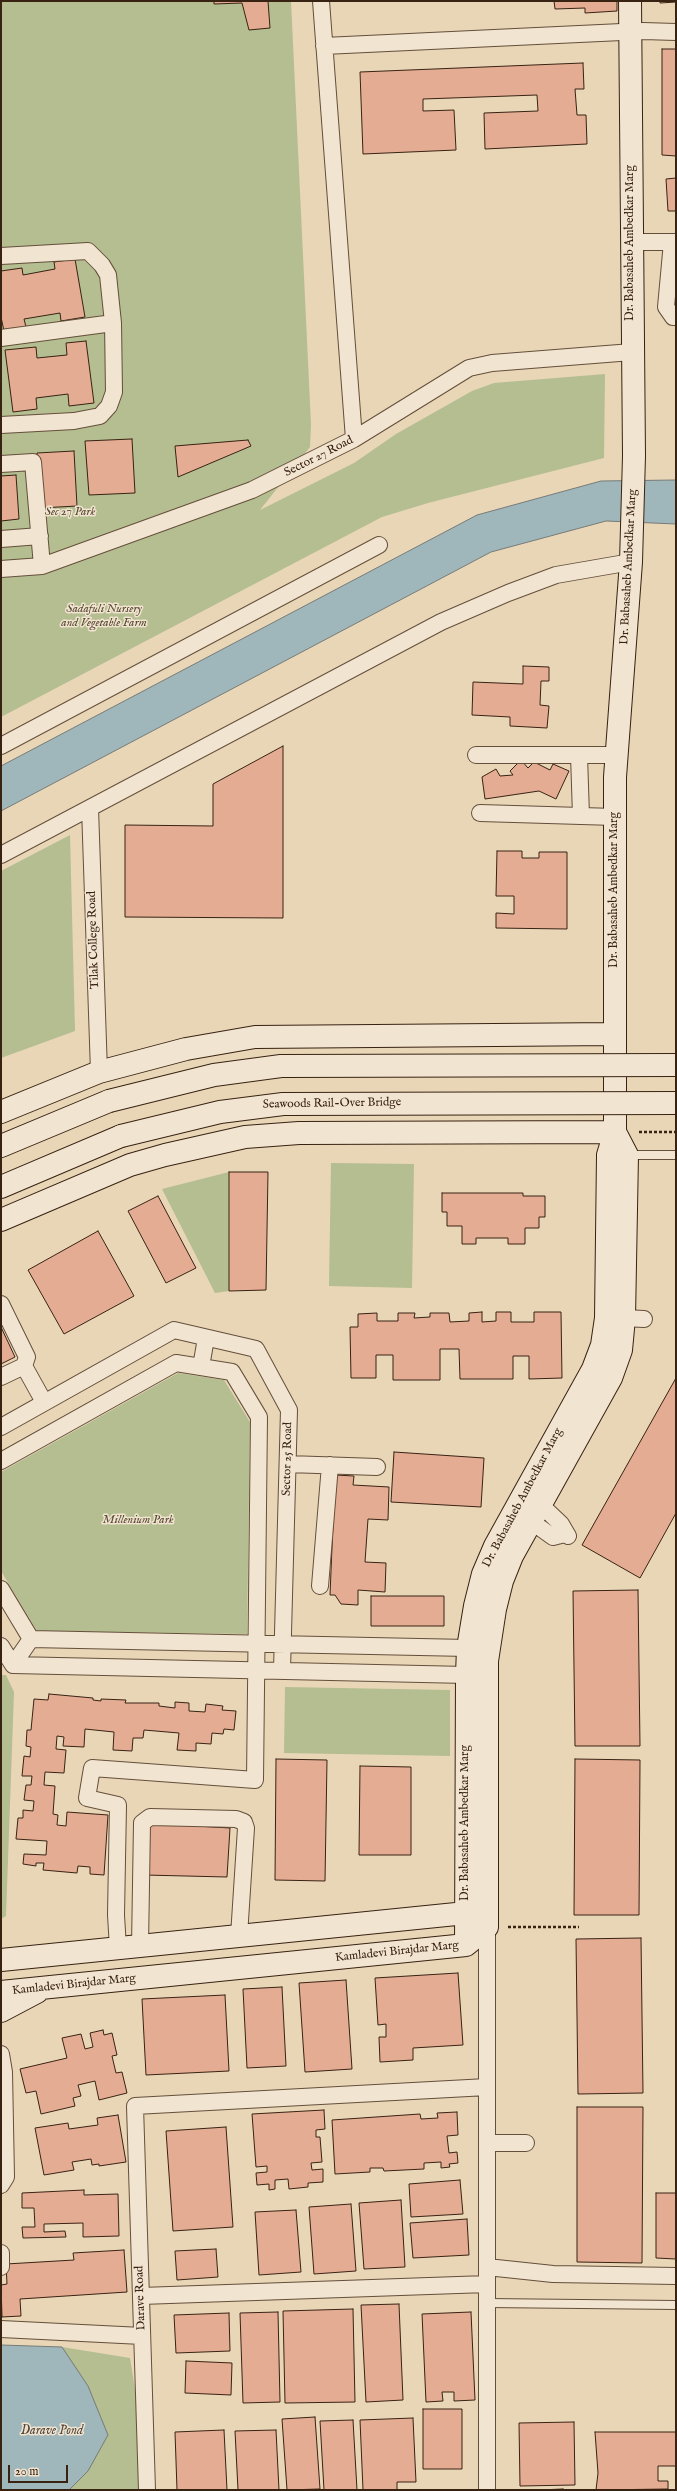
<!DOCTYPE html>
<html>
<head>
<meta charset="utf-8">
<style>
	body { margin:0 }
	#map { position:relative; width:677px; height:2491px; overflow:hidden; background:#e9d6b7; font-family:"IM FELL English",serif }
	canvas { display:block }
	.frame { position:absolute; inset:0; border:2px solid #382212; pointer-events:none }
	.scale { position:absolute; left:8px; top:2465px; width:60px; height:18px; box-sizing:border-box; border:2px solid #382212; border-top:0; padding-left:5px; font-size:12px; line-height:14px; white-space:nowrap; color:#382212; -webkit-text-stroke:3px #f1e4d0; paint-order:stroke }
</style>
</head>
<body>
<div id="map">
<canvas width="677" height="2491"></canvas>
<div class="frame"></div>
<div class="scale">20 m</div>
</div>
<script>
const ctx = document.querySelector('canvas').getContext('2d');
ctx.lineJoin = 'round';
function fillPath(path, color) { ctx.fillStyle = color; ctx.fill(path, 'evenodd'); }
const toPath = rows => new Path2D(rows.map(r => 'M' + r).join(''));
function stroke(path, color, width, dash) { ctx.strokeStyle = color; ctx.lineWidth = width; ctx.lineCap = dash ? 'butt' : 'round'; ctx.setLineDash(dash || []); ctx.stroke(path); }
function write(font, color, halo, rows, align = 'center') {
  ctx.font = font + ' "IM FELL English",serif'; ctx.lineWidth = 3; ctx.setLineDash([]); ctx.textBaseline = 'middle'; ctx.strokeStyle = halo; ctx.fillStyle = color; for (const [text, x, y, turn = 0] of rows) {
    ctx.save(); ctx.translate(x, y); ctx.rotate((+turn || 0) * Math.PI / 180); ctx.textAlign = isNaN(turn) ? turn : align; if (halo) ctx.strokeText(text, 0, 0); ctx.fillText(text, 0, 0); ctx.restore();
  }
}
const green = toPath([
	[1,1,291,1,311,425,310,447,260,510,354,463,396,434,472,391,494,383,605,374,604,458,428,503,382,517,1,717],
	[70,835,75,1031,1,1058,1,871],
	[331,1163,414,1164,412,1288,329,1286],
	[229,1172,229,1291,215,1293,162,1189],
	[178,1373,224,1380,250,1422,247,1634,37,1631,1,1571,1,1472],
	[1,1675,6,1675,14,1692,6,1916,1,1919],
	[285,1687,450,1690,450,1756,284,1753],
	[62,2347,130,2358,147,2464,147,2490,69,2490,88,2471]
]);
const water = toPath([
	[676,480,676,524,606,521,491,552,1,811,1,766,477,515,601,481,676,480],
	[1,2345,62,2347,88,2386,108,2435,88,2471,69,2490,1,2490,1,2345]
]);
const building = toPath([
	[214,1,268,1,270,28,249,30,242,3,214,4,214,1],
	[554,1,617,1,617,11,585,13,585,8,555,9,554,1],
	[660,1,676,1,676,2,660,3,660,1],
	[662,49,676,49,676,156,662,155,662,49],
	[583,63,584,89,575,89,577,115,586,115,587,144,485,149,484,113,538,111,537,95,423,99,423,111,454,110,456,150,363,154,360,72,583,63],
	[676,178,676,211,668,211,666,179,676,178],
	[75,259,85,317,61,321,60,313,24,319,26,327,4,331,1,317,1,271,22,268,23,275,55,269,54,262,75,259],
	[86,341,94,403,69,406,68,394,36,398,37,409,13,412,5,350,36,347,37,358,67,355,66,343,86,341],
	[132,439,135,493,89,495,85,441,132,439],
	[248,440,251,446,178,477,175,446,248,440],
	[74,451,77,506,40,508,37,453,74,451],
	[16,475,19,519,1,521,1,476,16,475],
	[523,666,549,667,549,681,541,681,540,705,549,706,547,728,510,726,510,717,472,715,473,682,523,684,523,666],
	[283,746,283,918,125,917,125,825,213,826,213,784,283,746],
	[521,760,528,768,534,762,550,770,553,764,569,771,556,799,539,791,485,799,482,777,496,769,500,776,513,775,510,771,521,760],
	[497,851,522,851,522,858,539,858,539,852,567,852,567,929,496,928,496,913,514,914,514,896,496,896,497,851],
	[229,1172,268,1172,266,1290,229,1291,229,1172],
	[442,1193,523,1193,523,1196,545,1196,545,1217,539,1217,539,1228,525,1228,525,1244,508,1244,508,1238,476,1238,476,1244,462,1244,462,1226,447,1226,447,1212,442,1212,442,1193],
	[158,1196,196,1268,166,1283,128,1211,158,1196],
	[98,1231,134,1296,64,1334,28,1270,98,1231],
	[482,1312,482,1322,496,1321,496,1312,511,1312,511,1322,534,1322,534,1312,561,1312,562,1378,529,1379,529,1356,513,1356,513,1379,460,1379,459,1349,440,1349,440,1380,393,1380,393,1355,376,1355,376,1378,351,1378,350,1327,358,1327,358,1314,377,1313,377,1321,398,1321,398,1313,415,1313,414,1318,430,1317,430,1313,449,1313,450,1322,469,1321,469,1313,482,1312],
	[1,1327,15,1357,1,1364,1,1327],
	[676,1378,676,1513,640,1578,582,1545,676,1378],
	[394,1452,484,1458,481,1507,391,1502,394,1452],
	[335,1475,354,1476,353,1485,389,1487,388,1520,368,1519,365,1562,386,1563,385,1592,358,1590,358,1605,341,1604,335,1595,330,1595,335,1475],
	[638,1590,640,1746,575,1746,573,1591,638,1590],
	[371,1596,444,1596,444,1626,371,1626,371,1596],
	[49,1694,93,1698,93,1700,101,1701,101,1699,126,1700,125,1703,159,1703,159,1706,175,1708,175,1702,189,1703,189,1711,205,1712,206,1704,223,1706,222,1710,236,1711,234,1730,224,1729,223,1734,212,1733,211,1744,196,1743,196,1751,177,1750,179,1733,144,1730,143,1738,133,1738,132,1751,113,1750,114,1732,85,1729,84,1747,63,1746,64,1737,57,1736,56,1749,66,1750,64,1773,45,1772,44,1785,55,1786,53,1814,58,1815,57,1825,66,1826,67,1812,108,1815,104,1875,90,1874,90,1867,78,1866,77,1873,43,1870,44,1863,36,1863,36,1866,23,1864,24,1854,46,1855,47,1841,16,1839,18,1818,23,1818,23,1810,33,1811,34,1801,24,1800,26,1785,31,1785,32,1776,22,1776,24,1756,30,1757,31,1747,26,1746,27,1730,31,1730,34,1699,48,1700,49,1694],
	[276,1759,327,1760,325,1881,275,1880,276,1759],
	[575,1759,640,1760,639,1915,574,1915,575,1759],
	[360,1766,411,1767,411,1855,359,1855,360,1766],
	[146,1823,230,1828,227,1877,144,1875,146,1823],
	[641,1938,643,2093,578,2094,576,1939,641,1938],
	[458,1973,463,2045,413,2048,413,2060,380,2062,379,2037,386,2037,386,2024,378,2025,375,1978,458,1973],
	[346,1980,352,2069,305,2072,299,1983,346,1980],
	[282,1987,286,2066,247,2068,243,1989,282,1987],
	[225,1995,229,2071,146,2075,142,1999,225,1995],
	[103,2030,104,2035,112,2033,117,2055,112,2056,116,2073,122,2072,127,2093,99,2100,95,2081,78,2085,81,2096,73,2098,75,2106,41,2114,36,2091,26,2093,20,2069,67,2058,62,2038,81,2034,85,2049,93,2047,90,2033,103,2030],
	[577,2107,643,2107,642,2263,577,2262,577,2107],
	[324,2110,325,2129,316,2130,316,2137,320,2137,322,2162,311,2163,312,2170,323,2169,323,2182,308,2183,308,2187,289,2189,288,2179,275,2180,275,2189,269,2190,269,2184,257,2185,256,2173,267,2172,267,2166,256,2167,252,2114,324,2110],
	[457,2112,458,2135,447,2136,449,2153,457,2152,458,2163,449,2164,450,2167,441,2168,441,2162,424,2163,424,2169,384,2171,383,2168,370,2168,370,2172,335,2174,332,2120,420,2114,421,2119,438,2118,437,2113,457,2112],
	[118,2115,126,2162,99,2166,99,2164,92,2165,91,2159,72,2162,74,2170,44,2175,35,2128,68,2123,69,2129,98,2125,97,2118,118,2115],
	[226,2127,233,2227,173,2231,166,2131,226,2127],
	[460,2180,463,2214,411,2217,409,2184,460,2180],
	[84,2190,84,2195,118,2194,119,2236,83,2237,83,2223,44,2224,44,2232,65,2231,66,2237,23,2238,22,2227,35,2227,34,2208,22,2208,22,2193,84,2190],
	[656,2193,676,2193,676,2259,656,2258,656,2193],
	[401,2200,405,2267,364,2269,359,2203,401,2200],
	[351,2204,356,2271,314,2274,309,2207,351,2204],
	[296,2210,301,2272,259,2275,255,2212,296,2210],
	[467,2219,469,2255,413,2258,410,2223,467,2219],
	[216,2249,218,2277,177,2280,175,2251,216,2249],
	[124,2250,127,2292,20,2299,21,2316,2,2317,1,2285,7,2284,6,2264,74,2260,73,2253,124,2250],
	[399,2304,403,2400,366,2402,361,2305,399,2304],
	[353,2309,355,2402,285,2403,283,2311,353,2309],
	[278,2312,280,2402,243,2403,240,2313,278,2312],
	[471,2312,475,2400,454,2401,454,2392,442,2392,443,2401,426,2402,422,2314,471,2312],
	[229,2313,230,2351,176,2353,174,2315,229,2313],
	[186,2361,232,2363,231,2395,185,2393,186,2361],
	[423,2409,462,2409,462,2469,423,2469,423,2409],
	[315,2417,320,2489,287,2490,282,2419,315,2417],
	[413,2418,416,2482,397,2482,397,2490,363,2490,360,2420,413,2418],
	[353,2420,357,2490,324,2490,320,2421,353,2420],
	[574,2422,575,2485,520,2486,519,2423,574,2422],
	[224,2430,227,2490,177,2490,175,2432,224,2430],
	[276,2430,279,2490,238,2490,235,2431,276,2430],
	[595,2432,676,2432,676,2466,658,2466,658,2481,668,2481,668,2489,596,2490,598,2473,595,2432],
	[563,2489,563,2490,539,2490,563,2489]
]);
const path = toPath([
	[639,1132,676,1132],
	[508,1927,579,1927]
]);
const lane = toPath([
	[627,1155,676,1155],
	[487,2303,676,2305]
]);
const street = toPath([
	[321,1,354,439],
	[324,46,643,31,676,32],
	[631,242,676,242],
	[672,242,666,307,673,317,676,317],
	[1,256,88,251,102,265,108,275,113,323,1,338],
	[1,425,74,421,100,416,109,406,114,392,113,323],
	[1,464,33,462,42,566],
	[1,539,40,536],
	[1,569,42,566,252,490,354,439,469,368,492,363,632,352],
	[1,746,379,545],
	[476,755,617,755],
	[579,755,581,816],
	[90,808,99,1072],
	[480,813,615,817],
	[1,855,441,622,508,593,556,575,631,562],
	[1,1304,27,1357,24,1366,44,1402],
	[624,1318,644,1319],
	[201,1367,206,1338],
	[1,1377,24,1366],
	[1,1427,174,1330,256,1349,289,1410,282,1670],
	[1,1461,176,1363,232,1372,259,1417,255,1780,92,1768,87,1798,118,1805,116,1915,118,1948],
	[288,1464,377,1467],
	[541,1505,561,1524,568,1536],
	[532,1522,553,1537,565,1534],
	[320,1586,330,1465],
	[1,1589,31,1639,468,1648,476,1653],
	[1,1646,13,1665,467,1675,475,1670],
	[13,1665,31,1639],
	[487,1927,487,2490],
	[140,1946,142,1823,150,1817,236,1819,244,1822,246,1828,239,1936],
	[1,2054,4,2072,6,2177,1,2185],
	[487,2143,526,2143],
	[1,2253,1,2267],
	[487,2267,553,2274,676,2276],
	[141,2296,487,2284],
	[1,2329,142,2336],
	[147,2490,135,2106,487,2087]
]);
const secondary = toPath([
	[1,1112,99,1072,186,1049,255,1037,614,1034],
	[1,1146,109,1101],
	[1,1187,121,1136],
	[1,1220,130,1165,165,1155,245,1137,299,1133,615,1132],
	[487,1927,487,1661,495,1609,502,1581,512,1556,611,1378,621,1350,624,1318,627,1155,615,1132],
	[466,1945,467,1675,468,1648,475,1606,483,1574,495,1546,593,1369,602,1345,606,1318,608,1155,615,1132,615,777,631,562,634,456,630,1],
	[1,1960,466,1913,479,1922],
	[1,1992,466,1945,477,1936],
	[1,2011,37,1992]
]);
const secondaryBridge = toPath([
	[109,1101,214,1075,281,1066,676,1065],
	[121,1136,220,1112,283,1104,676,1103]
]);
const streetNames = [
	["Dr. Babasaheb Ambedkar Marg",631,243,-90],
	["Sector 27 Road",319,457,-27],
	["Dr. Babasaheb Ambedkar Marg",629,567,-87],
	["Dr. Babasaheb Ambedkar Marg",615,890,-90],
	["Tilak College Road",94,940,-92],
	["Seawoods Rail-Over Bridge",332,1104,-1],
	["Sector 25 Road",288,1459,-89],
	["Dr. Babasaheb Ambedkar Marg",523,1498,-62],
	["Dr. Babasaheb Ambedkar Marg",466,1823,-90],
	["Kamladevi Birajdar Marg",397,1952,-6],
	["Kamladevi Birajdar Marg",74,1985,-6],
	["Darave Road",141,2298,-92]
];
const parkNames = [
	["Sec 27 Park",70,513],
	["Sadafuli Nursery",104,610],
	["and Vegetable Farm",104,624],
	["Millenium Park",138,1521]
];
const waterNames = [
	["Darave Pond",52,2431]
];
fillPath(green, '#b4be90');
fillPath(water, '#9fb6bb');
stroke(water, '#767b77', 1);
fillPath(building, '#e5ac94');
stroke(building, '#382212', 1);
stroke(lane, '#644f3b', 10);
stroke(street, '#644f3b', 18);
stroke(secondary, '#382212', 24);
stroke(path, '#382212', 2.5, [3, 2]);
stroke(lane, '#f1e4d0', 8);
stroke(street, '#f1e4d0', 16);
stroke(secondary, '#f1e4d0', 22);
stroke(secondaryBridge, '#382212', 24, []);
stroke(secondaryBridge, '#f1e4d0', 22);
write('12px', '#382212', '#f1e4d0', streetNames);
write('italic 12px', '#574932', '#f1e4d0', parkNames);
write('italic 13px', '#52473c', '#f1e4d0', waterNames);
</script>
</body>
</html>
